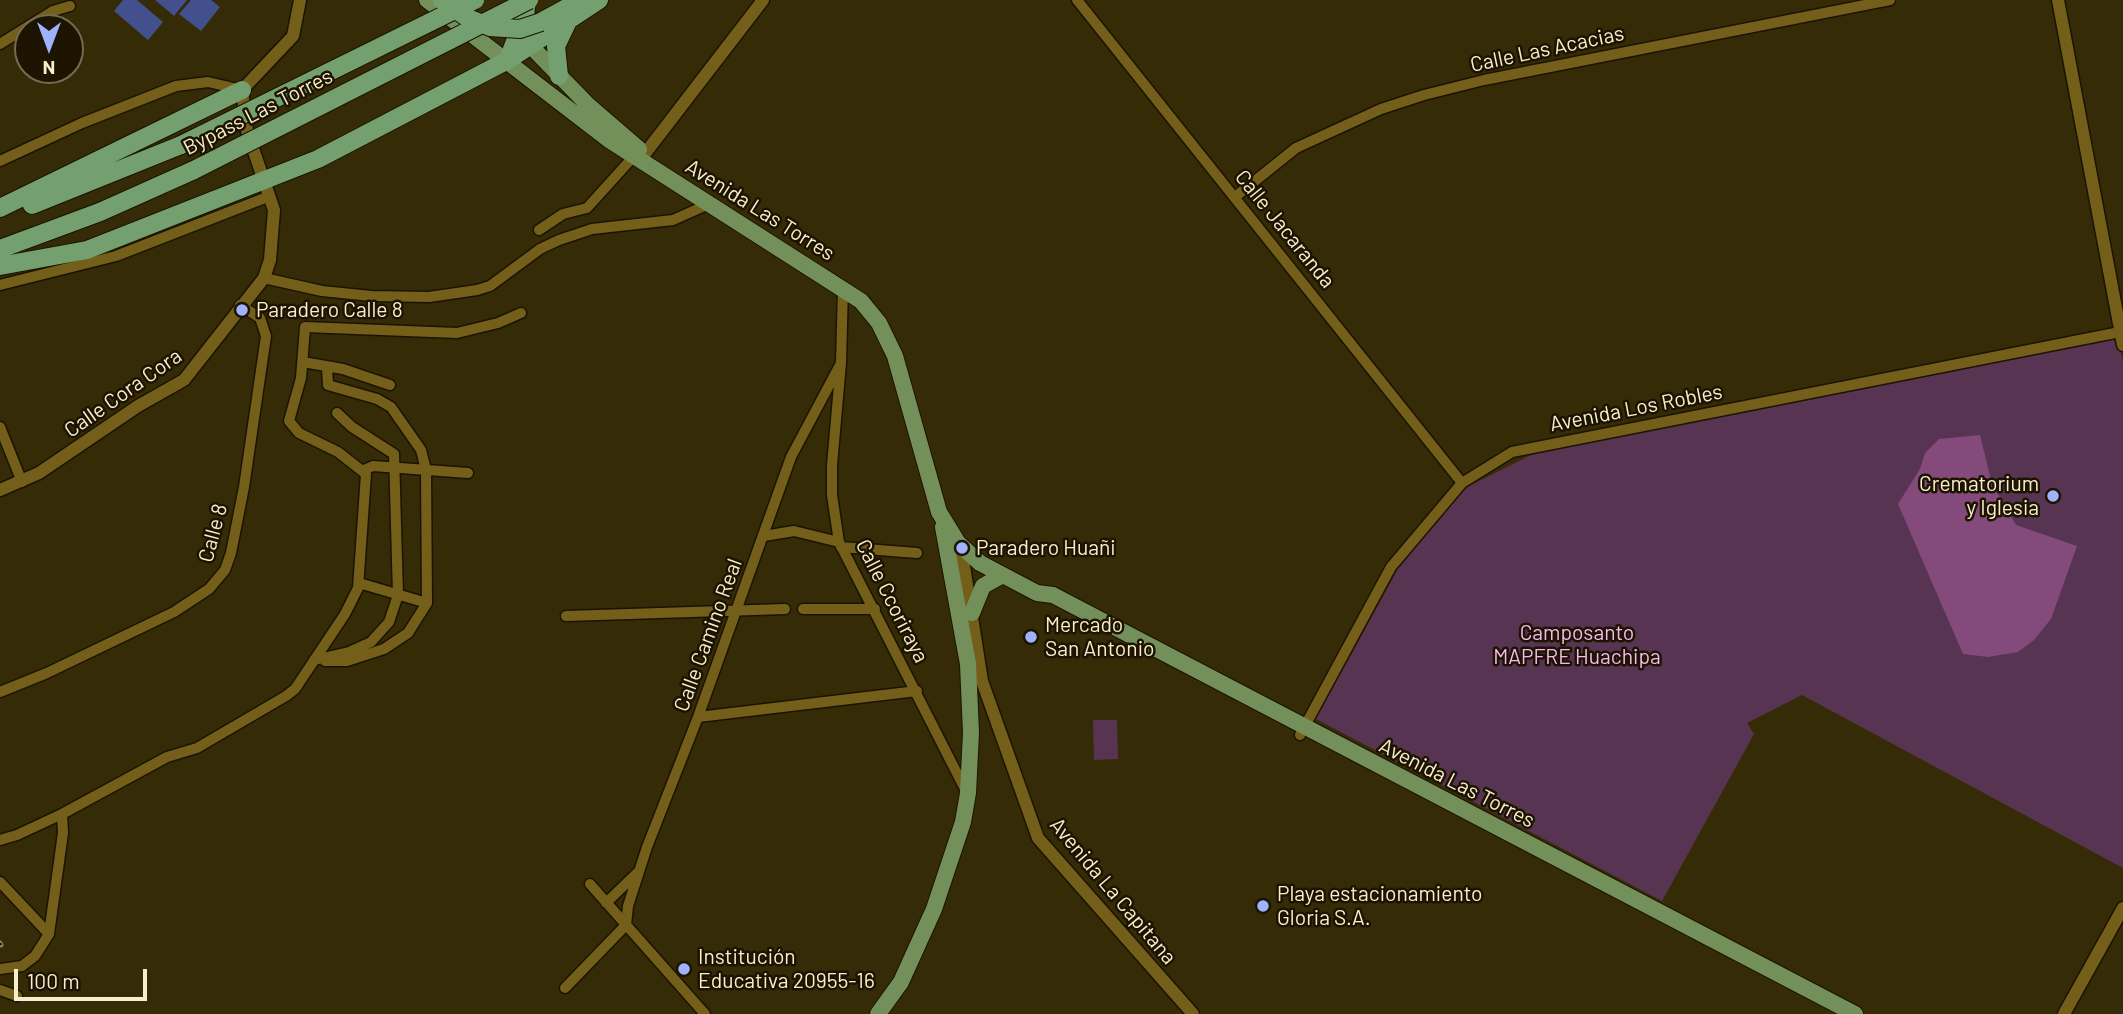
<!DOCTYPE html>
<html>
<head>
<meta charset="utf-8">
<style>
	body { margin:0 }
	#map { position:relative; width:2123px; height:1014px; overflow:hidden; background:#362b07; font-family:Barlow,sans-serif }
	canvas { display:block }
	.north { position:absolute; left:14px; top:14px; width:70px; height:70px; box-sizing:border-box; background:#1c1400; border:2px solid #746b52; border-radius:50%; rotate:180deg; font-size:19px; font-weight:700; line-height:28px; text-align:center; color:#f8edcc }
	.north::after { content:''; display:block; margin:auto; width:24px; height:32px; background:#9fb3fd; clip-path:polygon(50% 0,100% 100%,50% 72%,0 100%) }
	.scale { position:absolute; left:14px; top:969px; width:133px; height:32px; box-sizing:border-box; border:4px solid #f8edcc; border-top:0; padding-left:9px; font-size:21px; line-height:24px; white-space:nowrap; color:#f8edcc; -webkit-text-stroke:5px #1c1400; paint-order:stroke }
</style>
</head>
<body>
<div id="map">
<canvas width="2123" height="1014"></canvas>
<div class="north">N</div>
<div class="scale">100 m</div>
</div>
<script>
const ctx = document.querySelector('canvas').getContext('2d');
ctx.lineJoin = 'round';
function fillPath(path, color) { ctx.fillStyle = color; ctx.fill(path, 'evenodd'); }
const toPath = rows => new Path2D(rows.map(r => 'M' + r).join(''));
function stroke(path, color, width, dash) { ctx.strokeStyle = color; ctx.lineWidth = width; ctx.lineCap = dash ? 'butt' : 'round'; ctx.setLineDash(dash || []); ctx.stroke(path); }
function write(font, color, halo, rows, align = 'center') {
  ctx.font = font + ' Barlow,sans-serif'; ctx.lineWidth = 5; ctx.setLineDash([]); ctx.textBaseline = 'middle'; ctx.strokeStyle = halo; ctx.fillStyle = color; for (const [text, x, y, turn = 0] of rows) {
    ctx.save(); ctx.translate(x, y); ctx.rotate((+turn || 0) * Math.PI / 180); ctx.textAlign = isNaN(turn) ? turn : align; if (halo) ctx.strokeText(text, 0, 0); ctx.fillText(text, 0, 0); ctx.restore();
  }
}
const green = toPath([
	[2109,337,2120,345,2123,363,2123,868,1802,695,1747,723,1754,734,1662,901,1316,719,1399,567,1465,488,1537,452],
	[1093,720,1117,720,1118,759,1094,760]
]);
const forest = toPath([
	[1980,435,1992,484,2016,525,2077,546,2051,619,2034,640,2018,652,1988,657,1963,654,1898,504,1920,469,1925,453,1939,439]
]);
const water = toPath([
	[123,0,137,0,163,22,148,40,114,11],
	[155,0,187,0,174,16],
	[191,0,211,0,220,7,201,31,179,14]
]);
const minor = toPath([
	[1077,0,1462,483],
	[0,44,53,11,70,6],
	[0,161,82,123,176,86,208,82,242,90],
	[1235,197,1296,148,1381,109,1424,95,1484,80,1890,0],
	[539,230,563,214,587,208,634,156],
	[264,278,322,291,371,296,429,297,477,290,490,286,540,249,559,240,592,229,673,220,709,204],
	[0,285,116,256,270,196],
	[843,287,841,363,832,465,832,495,839,542,966,791],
	[303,362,343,369,390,385],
	[327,368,328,385,377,399,391,407,421,450,426,470,427,603],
	[0,427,22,482],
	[364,470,373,466,468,473],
	[764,536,794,531,839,542],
	[841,547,917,553],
	[803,609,875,609],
	[566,616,785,609],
	[314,660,349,652,371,642,389,622,398,595,394,454,352,427,337,413],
	[325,661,347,661,384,649,408,633,427,603,359,583],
	[0,692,47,673,174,612,209,589,225,570,231,553,244,487,266,336,260,318,240,305],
	[698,717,917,691],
	[1300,735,1391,567,1462,483,1512,452,2120,332],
	[0,840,17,835,62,814,167,757,197,748,286,696,295,689,345,614,358,588,366,474,338,452,299,433,289,421,301,378,305,327,457,333,498,323,521,313],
	[0,882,49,934],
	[590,884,705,1014],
	[606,903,637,873],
	[0,969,22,966,35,956,49,934,63,833,62,814],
	[565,988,626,925,628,906,647,847,698,717,791,457,841,363],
	[0,990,17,996]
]);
const tertiary = toPath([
	[2058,0,2123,345],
	[640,160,763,0],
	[0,490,39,473,138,406,184,380,264,278,270,260,274,210,247,131,242,90,293,36,300,0],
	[956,543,964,566,982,681,1038,838,1193,1014],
	[2064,1014,2123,908]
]);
const primary = toPath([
	[427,0,609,140,861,301,879,323,895,356,939,512,958,543,980,563,1037,593,1053,595,1855,1014],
	[521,36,588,105,639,149],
	[972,613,983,586,1001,576],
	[878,1014,901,982,934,909,963,822,968,793,971,733,968,664,943,527]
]);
const trunk = toPath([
	[541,22,581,0],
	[508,60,525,15,527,0],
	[559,76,556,46,567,23],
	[32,205,181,145],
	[0,208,242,90],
	[0,249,100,212,194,170],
	[0,266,87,250,318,159,508,60,599,0]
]);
const rail = toPath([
	[0,943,1,945]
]);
const trunkBridge = toPath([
	[442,0,468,18,490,27,520,29,541,22],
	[181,145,475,0],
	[194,170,529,0]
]);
const markers = [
	[242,310,7,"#9fb3fd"],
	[2053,496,7,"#9fb3fd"],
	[962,548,7,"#9fb3fd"],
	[1031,637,7,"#9fb3fd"],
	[1263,906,7,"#9fb3fd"],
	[684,969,7,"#9fb3fd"]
];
const streetNames = [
	["Calle Las Acacias",1547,49,-12],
	["Bypass Las Torres",258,112,-27],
	["Avenida Las Torres",760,210,32],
	["Calle Jacaranda",1285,229,51],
	["Calle Cora Cora",123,393,-35],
	["Avenida Los Robles",1636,408,-11],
	["Calle 8",213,533,-75],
	["Calle Ccoriraya",892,601,63],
	["Calle Camino Real",708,635,-70],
	["Avenida Las Torres",1457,783,27],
	["Avenida La Capitana",1113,891,50]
];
const poiNames = [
	["Paradero Calle 8",256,310],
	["Crematorium",2039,484,"right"],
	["y Iglesia",2039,508,"right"],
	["Paradero Huañi",976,548],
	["Mercado",1045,625],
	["San Antonio",1045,649],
	["Playa estacionamiento",1277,894],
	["Gloria S.A.",1277,918],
	["Institución",698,957],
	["Educativa 20955-16",698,981]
];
const parkNames = [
	["Camposanto",1577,633],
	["MAPFRE Huachipa",1577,657]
];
fillPath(green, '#583453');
fillPath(forest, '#834a7b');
fillPath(water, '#42508d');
stroke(minor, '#1b1402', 13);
stroke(tertiary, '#1b1402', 15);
stroke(primary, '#1b1402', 18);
stroke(trunk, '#1b1402', 20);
stroke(minor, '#735f19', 10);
stroke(tertiary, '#735f19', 12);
stroke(primary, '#74905a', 16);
stroke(trunk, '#74a070', 18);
stroke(rail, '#8f8461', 5);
stroke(rail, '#1c1400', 2.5, [8]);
stroke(trunkBridge, '#1b1402', 20, []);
stroke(trunkBridge, '#74a070', 18);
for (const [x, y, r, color] of markers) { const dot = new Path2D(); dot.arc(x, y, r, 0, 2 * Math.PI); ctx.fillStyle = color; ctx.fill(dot); stroke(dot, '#1c1400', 2.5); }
write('21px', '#f8edcc', '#1c1400', streetNames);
write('21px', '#f8edcc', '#1c1400', poiNames, 'left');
write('21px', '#f9b6ef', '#1c1400', parkNames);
</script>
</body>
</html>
